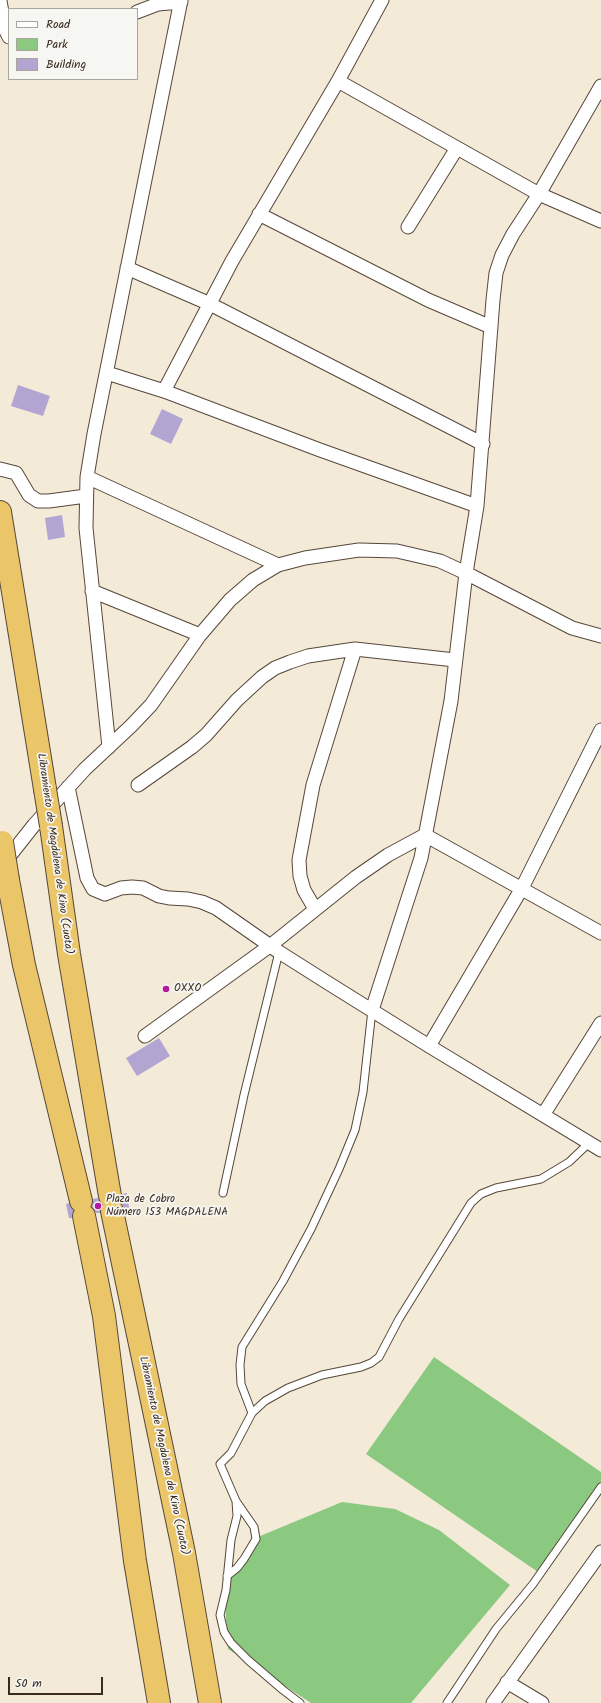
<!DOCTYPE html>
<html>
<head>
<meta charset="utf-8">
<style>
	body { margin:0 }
	#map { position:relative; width:601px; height:1703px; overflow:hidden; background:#f3ead8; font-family:Kalam,sans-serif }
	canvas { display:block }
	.legend { position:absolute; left:8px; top:8px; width:130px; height:72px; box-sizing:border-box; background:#f6f6f2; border:1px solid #aba49d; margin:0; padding:5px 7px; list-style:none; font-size:12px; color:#3b2a1e }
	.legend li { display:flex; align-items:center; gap:8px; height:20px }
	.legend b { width:20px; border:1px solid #aba49d }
	.scale { position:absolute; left:8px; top:1677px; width:95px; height:18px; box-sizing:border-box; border:2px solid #3b2a1e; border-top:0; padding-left:5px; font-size:12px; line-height:14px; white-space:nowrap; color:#3b2a1e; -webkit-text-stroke:3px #f6f6f2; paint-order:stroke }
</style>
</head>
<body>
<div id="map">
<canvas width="601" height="1703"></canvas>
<ul class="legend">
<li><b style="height:5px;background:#fff"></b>Road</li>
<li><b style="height:11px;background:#8ac97f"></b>Park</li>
<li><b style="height:11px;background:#b3a5d2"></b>Building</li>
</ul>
<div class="scale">50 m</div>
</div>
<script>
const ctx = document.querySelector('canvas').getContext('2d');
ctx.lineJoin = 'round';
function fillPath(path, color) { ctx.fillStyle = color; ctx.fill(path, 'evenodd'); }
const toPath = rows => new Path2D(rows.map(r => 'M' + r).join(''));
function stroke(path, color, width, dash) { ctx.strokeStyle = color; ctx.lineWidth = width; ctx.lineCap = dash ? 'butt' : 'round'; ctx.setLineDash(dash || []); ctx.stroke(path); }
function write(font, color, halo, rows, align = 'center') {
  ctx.font = font + ' Kalam,sans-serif'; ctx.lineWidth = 3.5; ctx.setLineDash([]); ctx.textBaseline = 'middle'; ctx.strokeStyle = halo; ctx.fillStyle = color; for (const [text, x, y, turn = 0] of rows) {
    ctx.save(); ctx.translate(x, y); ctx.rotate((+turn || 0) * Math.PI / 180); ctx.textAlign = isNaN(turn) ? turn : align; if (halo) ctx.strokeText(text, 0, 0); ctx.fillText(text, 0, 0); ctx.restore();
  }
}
const green = toPath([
	[434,1357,601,1472,601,1482,538,1572,366,1454],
	[342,1502,395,1509,439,1530,510,1585,411,1703,311,1703,228,1649,224,1589,253,1539]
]);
const building = toPath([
	[18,385,50,396,43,416,11,406],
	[162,409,183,419,171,444,150,434],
	[62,515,65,537,48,540,45,518],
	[159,1038,170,1056,137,1076,126,1058],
	[127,1193,129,1208,124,1208,121,1202,122,1194],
	[98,1198,102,1205,100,1213,96,1213,92,1207,93,1199],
	[69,1203,73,1210,72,1218,69,1218,66,1204]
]);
const service = toPath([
	[223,1193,244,1095,279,952],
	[252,1413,241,1384,240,1365,242,1347,283,1281,311,1229,339,1169,355,1130,363,1092,372,1010],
	[227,1576,237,1568,244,1559,256,1539,254,1527,236,1501],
	[300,1703,283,1690,248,1660,231,1643,224,1632,220,1615,226,1590,231,1540,237,1516,236,1501,220,1464,231,1453,252,1413,265,1401,288,1388,322,1375,361,1367,371,1363,379,1357,399,1319,471,1203,481,1194,496,1188,541,1179,569,1162,589,1143],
	[447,1703,496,1629,533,1584,601,1487]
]);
const minor = toPath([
	[0,1,5,29,9,37],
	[137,12,158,4,181,2],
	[338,81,539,194,601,221],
	[259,214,428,300,491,327],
	[408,227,457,148],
	[127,268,210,304,483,444],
	[107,373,164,391,320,450,477,506],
	[164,391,232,261,338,81,382,0],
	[0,469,16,473,29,495,38,501,49,501,86,496],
	[87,477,278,565],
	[92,591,200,635],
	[109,747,86,528,87,477,94,434,181,0],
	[138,785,192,747,206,735,237,700,262,677,275,668,290,662,308,656,355,649,455,660],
	[68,787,87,878,93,889,105,894,121,888,132,887,143,888,159,896,169,898,188,899,202,902,216,908,279,952,328,983,429,1046,601,1150],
	[4,863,34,825,85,769,131,726,151,705,200,635,230,600,253,580,278,565,305,558,359,550,397,551,440,561,466,573,572,628,601,636],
	[315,909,304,890,300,876,299,860,313,785,355,649],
	[372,1010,421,858,451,701,466,573,477,506,493,300,496,273,502,255,513,234,539,194,601,86],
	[145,1036,271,945,356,877,388,855,425,835,601,933],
	[429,1046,522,888,601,730],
	[543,1115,601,1023],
	[507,1682,542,1703],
	[493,1703,601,1552]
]);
const motorway = toPath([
	[0,512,45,789],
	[51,826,69,954,110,1196],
	[8,880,24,965,81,1201],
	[112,1211,184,1553,210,1703],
	[84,1216,104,1316,135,1561,159,1703]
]);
const motorwayBridge = toPath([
	[45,789,51,826],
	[2,842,8,880]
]);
const markers = [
	[166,989,4,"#b5179e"],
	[98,1206,4,"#b5179e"]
];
const streetNames = [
	["Libramiento de Magdalena de Kino (Cuota)",54,854,82],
	["Libramiento de Magdalena de Kino (Cuota)",163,1456,78]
];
const poiNames = [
	["OXXO",174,989],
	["Plaza de Cobro",106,1200],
	["Número 153 MAGDALENA",106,1213]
];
fillPath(green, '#8ac97f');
fillPath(building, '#b3a5d2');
stroke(service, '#57473a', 9);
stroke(minor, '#57473a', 15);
stroke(motorway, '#57473a', 24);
stroke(service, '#fff', 7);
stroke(minor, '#fff', 13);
stroke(motorway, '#ebc669', 22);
stroke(motorwayBridge, '#57473a', 24, []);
stroke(motorwayBridge, '#ebc669', 22);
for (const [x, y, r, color] of markers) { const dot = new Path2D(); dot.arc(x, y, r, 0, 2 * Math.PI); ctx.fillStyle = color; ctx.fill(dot); stroke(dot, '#f6f6f2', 1.5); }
write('11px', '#3b2a1e', '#f6f6f2', streetNames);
write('11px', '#3b2a1e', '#f6f6f2', poiNames, 'left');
</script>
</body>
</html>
